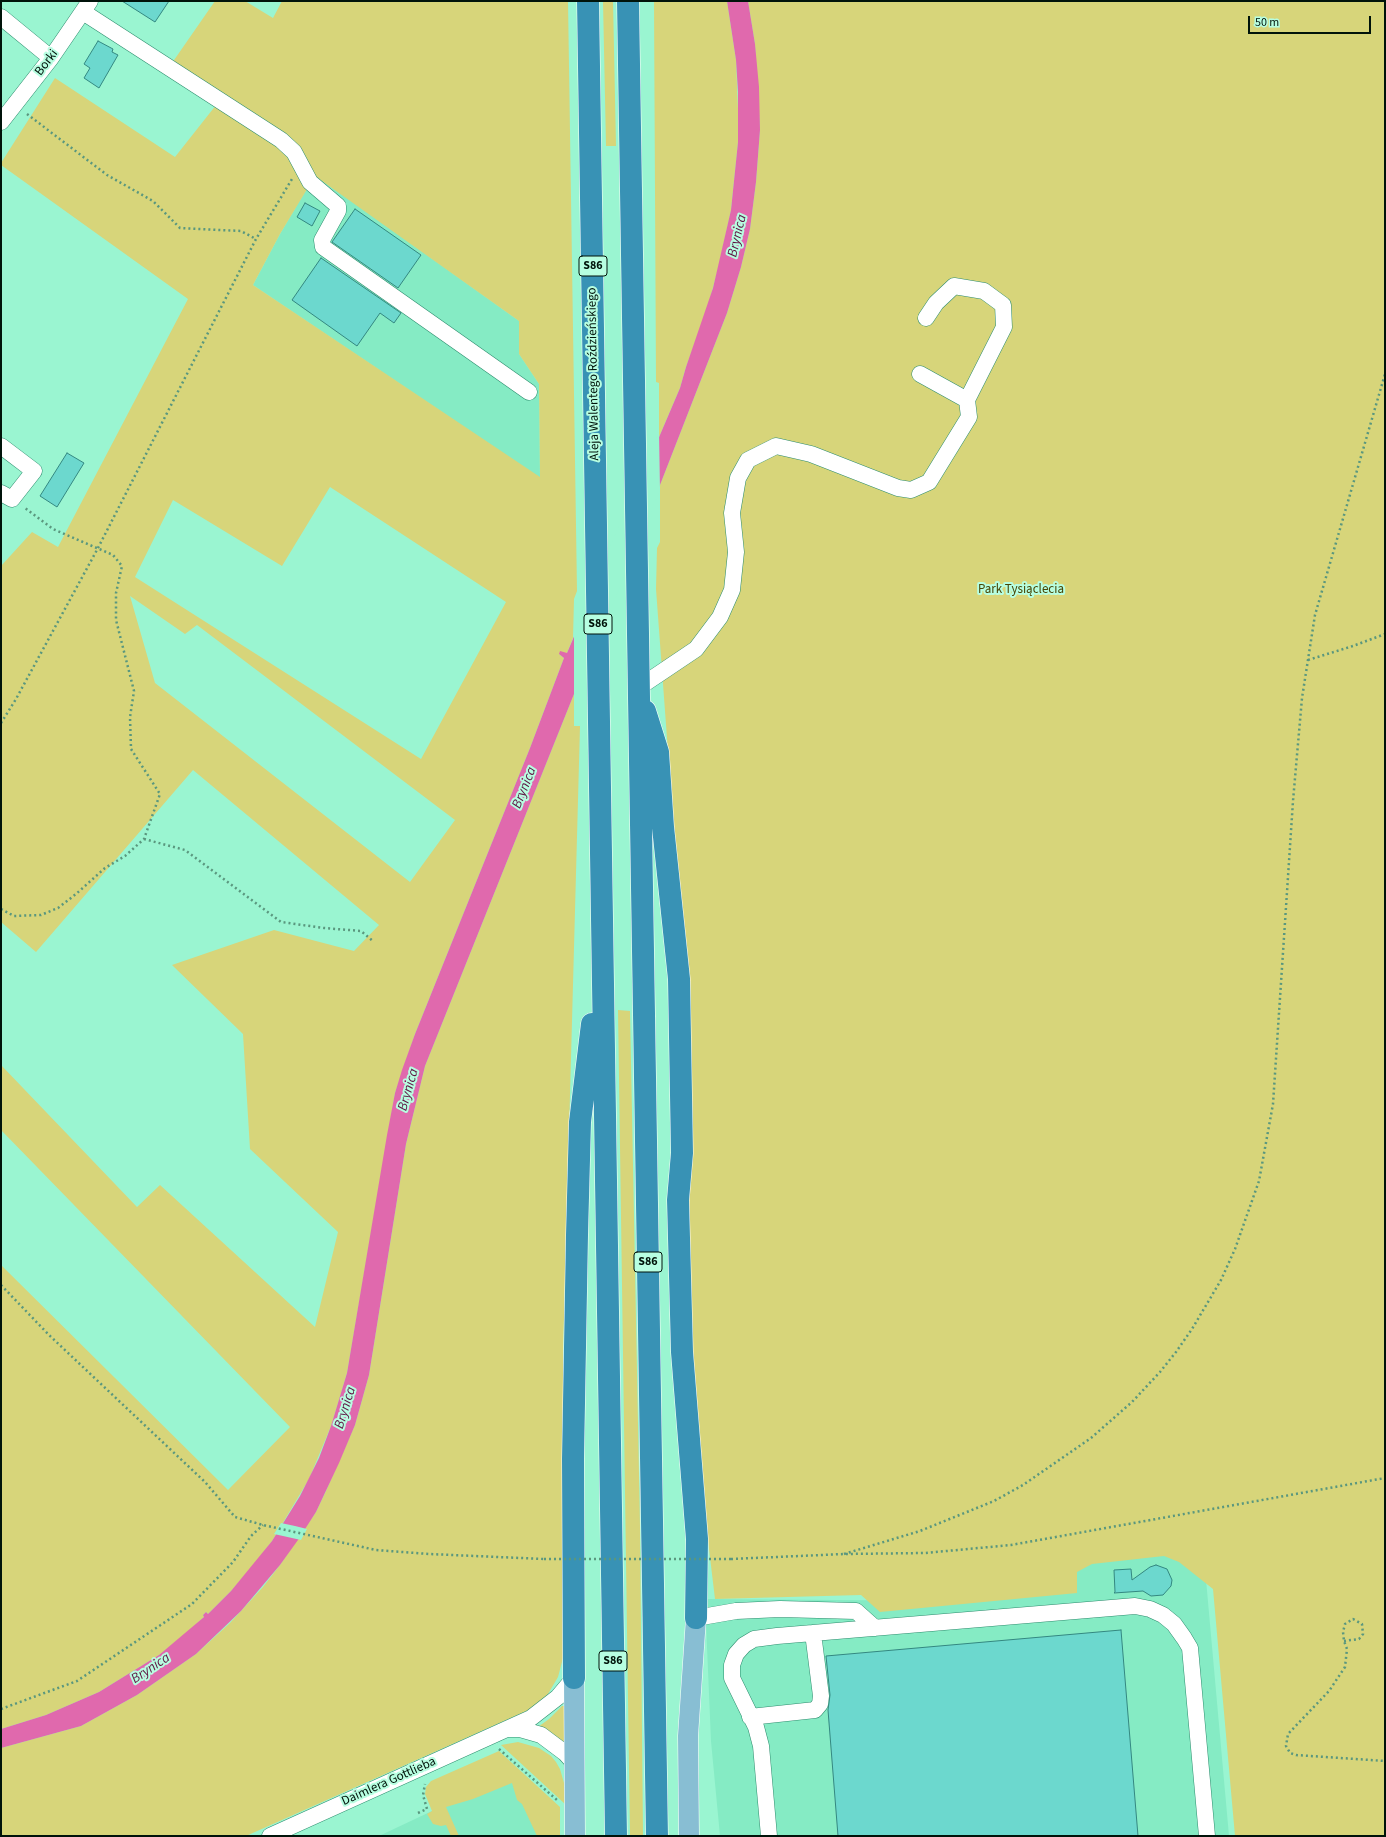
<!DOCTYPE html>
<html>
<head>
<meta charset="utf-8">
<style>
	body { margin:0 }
	#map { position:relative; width:1386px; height:1837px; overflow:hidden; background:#9af5d1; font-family:"Source Sans 3",sans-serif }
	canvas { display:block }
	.frame { position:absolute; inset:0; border:2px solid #00130a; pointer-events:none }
	.scale { position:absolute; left:1248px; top:16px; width:123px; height:18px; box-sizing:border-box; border:2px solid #00130a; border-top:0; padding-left:5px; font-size:12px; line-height:14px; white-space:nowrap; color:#00130a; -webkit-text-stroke:3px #b7fee1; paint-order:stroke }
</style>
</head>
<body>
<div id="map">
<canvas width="1386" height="1837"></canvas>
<div class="frame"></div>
<div class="scale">50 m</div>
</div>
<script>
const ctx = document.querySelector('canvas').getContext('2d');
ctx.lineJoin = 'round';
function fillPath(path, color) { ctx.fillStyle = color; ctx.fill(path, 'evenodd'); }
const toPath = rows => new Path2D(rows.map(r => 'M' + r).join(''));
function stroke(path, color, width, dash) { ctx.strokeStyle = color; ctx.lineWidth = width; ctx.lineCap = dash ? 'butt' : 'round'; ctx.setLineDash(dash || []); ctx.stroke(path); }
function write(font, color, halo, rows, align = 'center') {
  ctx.font = font + ' "Source Sans 3",sans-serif'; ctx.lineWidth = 4; ctx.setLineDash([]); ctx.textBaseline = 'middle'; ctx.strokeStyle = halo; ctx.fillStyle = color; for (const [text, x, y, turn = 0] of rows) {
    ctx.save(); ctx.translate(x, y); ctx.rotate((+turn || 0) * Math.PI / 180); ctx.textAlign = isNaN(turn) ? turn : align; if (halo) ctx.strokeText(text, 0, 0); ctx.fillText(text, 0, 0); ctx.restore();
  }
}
const built = toPath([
	[315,175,519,321,519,354,539,384,540,478,253,285,280,234],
	[1202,1535,1229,1836,720,1836,711,1741,705,1599,966,1601,1021,1571],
	[517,1773,547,1836,379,1836,432,1811]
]);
const green = toPath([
	[215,1,245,1,273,18,282,1,568,1,577,591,574,599,573,638,567,653,559,654,564,658,530,748,415,1034,395,1093,347,1373,331,1426,309,1479,272,1541,256,1562,231,1591,208,1614,206,1612,203,1615,204,1617,182,1637,159,1655,99,1692,46,1715,1,1729,1,1265,228,1490,290,1427,1,1130,1,1065,137,1207,160,1185,315,1327,338,1232,250,1149,243,1034,172,965,274,930,354,951,379,925,193,770,36,952,1,922,1,566,32,532,58,547,188,299,1,165,1,163,55,78,175,157,224,95,172,63],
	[315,176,519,321,519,354,539,384,540,477,253,285,280,234],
	[330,487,506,602,421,759,135,577,173,500,282,566],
	[130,596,185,634,197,625,455,820,410,882,155,683],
	[603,1,613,1,616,146,606,146],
	[654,1,727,1,736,60,738,109,738,142,731,210,718,269,707,309,686,367,680,388,659,437,659,383,656,382],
	[748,1,1385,1,1385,1836,1235,1836,1213,1589,1179,1562,1164,1556,1092,1564,1077,1572,1077,1593,880,1612,861,1595,715,1599,706,1524,694,1387,676,860,656,589,657,548,660,542,660,485,727,313,741,267,750,229,756,182,760,130,755,44],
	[574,694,574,726,580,726,563,1353,563,1658,558,1677,548,1694,531,1709,246,1836,1,1836,1,1748,81,1726,137,1695,196,1654,230,1623,263,1587,280,1565,316,1512,326,1491,355,1425,369,1375,406,1144,425,1066],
	[618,1010,630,1011,640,1526,643,1836,630,1836],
	[562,1706,564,1706,565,1708,564,1742,538,1727,549,1719],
	[518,1742,539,1748,551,1756,556,1762,560,1769,564,1783,565,1804,501,1745],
	[499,1751,560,1807,560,1836,537,1836,522,1804,517,1800,512,1783,473,1799,446,1807,459,1836,451,1836,446,1825,441,1826,433,1824,427,1814,432,1811,425,1794,426,1787,431,1781]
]);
const water = toPath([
	[727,1,748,1,755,44,759,87,760,130,756,182,750,229,741,267,727,313,660,485,574,694,425,1066,406,1144,369,1375,355,1425,339,1463,316,1512,298,1540,280,1565,241,1611,196,1654,137,1695,81,1726,1,1748,1,1729,46,1715,99,1692,159,1655,204,1617,203,1615,206,1612,208,1614,231,1591,272,1541,300,1496,319,1458,331,1426,347,1373,387,1135,395,1093,402,1070,415,1034,530,748,564,658,559,654,560,651,567,653,680,388,686,367,713,288,731,210,738,142,738,92,736,60]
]);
const pier = toPath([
	[659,432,660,490,574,699,574,630],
	[281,1523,295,1526,307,1529,301,1540,274,1534]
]);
const building = toPath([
	[122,1,169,1,155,22,122,1],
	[98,41,113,49,112,52,118,55,99,88,84,78,90,68,84,64,98,41],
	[305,203,320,211,312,226,297,217,305,203],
	[355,209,421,255,398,288,332,242,355,209],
	[321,258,401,313,394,323,380,313,357,346,292,300,321,258],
	[67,453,84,463,57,507,40,496,67,453],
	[1156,1565,1167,1569,1172,1580,1171,1586,1163,1595,1151,1596,1143,1591,1114,1593,1115,1592,1114,1570,1131,1569,1132,1580,1150,1567,1156,1565],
	[1121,1630,1138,1836,838,1836,828,1710,830,1695,826,1656,1121,1630]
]);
const path = toPath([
	[27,114,107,175,153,201,180,228,241,231,256,239],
	[1308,660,1353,646,1385,634],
	[1,723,16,699,98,548,256,239,292,179],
	[144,839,185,850,281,922,324,928,361,931,374,942],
	[1,909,14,916,41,915,58,908,76,894,105,868,125,856,144,839,160,794,131,749,130,717,134,691,116,620,116,593,122,566,113,555,53,529,25,508],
	[1,1285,49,1335,205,1482,235,1517,263,1525,376,1550,429,1554,544,1559],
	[844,1554,920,1531,994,1501,1023,1485,1091,1438,1132,1402,1160,1372,1176,1352,1192,1329,1221,1280,1235,1249,1259,1181,1273,1104,1293,801,1302,698,1315,615,1385,374],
	[731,1559,844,1554,925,1553,1011,1545,1385,1478],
	[1344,1641,1359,1639,1363,1634,1362,1624,1353,1619,1345,1624,1343,1632,1344,1641,1347,1649,1345,1667,1329,1691,1288,1734,1286,1746,1290,1753,1296,1755,1385,1761],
	[1,1709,77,1681,192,1604,233,1562,251,1536,263,1525],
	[499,1749,557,1800],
	[418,1813,427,1809,423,1795,425,1784]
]);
const minor = toPath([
	[83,12,281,140,294,152,310,182,338,206,338,211,322,240,323,247,529,392],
	[1,17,51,58],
	[1,122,51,58,90,1],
	[920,374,967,400],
	[1,446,34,471,12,499,1,493],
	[638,688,696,649,720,617,732,590,736,552,732,513,738,478,748,460,776,446,811,454,898,488,911,490,929,482,969,417,967,400,1004,327,1003,305,984,291,954,286,936,303,926,318],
	[696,1618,736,1611,780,1609,856,1611,875,1628],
	[750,1717,815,1710,820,1704,821,1696,813,1633],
	[508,1729,520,1729,541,1735,565,1753,574,1763],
	[270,1836,531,1718,558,1697,574,1678],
	[769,1836,761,1746,756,1727,732,1678,732,1665,736,1654,744,1645,754,1639,777,1636,1135,1606,1150,1609,1163,1615,1174,1624,1184,1638,1190,1648,1207,1836]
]);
const major = toPath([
	[574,1678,575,1836],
	[689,1836,688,1736,696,1618]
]);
const highway = toPath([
	[588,1,616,1836],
	[628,1,657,1836],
	[645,711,658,752,663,827,679,979,682,1153,678,1200,682,1352,697,1539,696,1618],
	[574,1678,573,1459,577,1235,580,1122,592,1024]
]);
const pathBridge = toPath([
	[544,1559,731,1559]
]);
const shields = [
	[593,266,28],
	[598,624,28],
	[648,1262,28],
	[613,1661,28]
];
const shieldNames = [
	["S86",593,266],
	["S86",598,624],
	["S86",648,1262],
	["S86",613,1661]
];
const streetNames = [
	["Borki",47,63,-53],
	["Aleja Walentego Roździeńskiego",594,374,-91],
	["Daimlera Gottlieba",389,1782,-24]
];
const parkNames = [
	["Park Tysiąclecia",1021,590]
];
const waterNames = [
	["Brynica",738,236,-77],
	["Brynica",525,788,-68],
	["Brynica",409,1090,-74],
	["Brynica",346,1408,-73],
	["Brynica",151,1669,-34]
];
fillPath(built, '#85ebc4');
fillPath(green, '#d7d57a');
fillPath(water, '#e069ad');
fillPath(pier, '#9af5d1');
fillPath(building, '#6cd8ce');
stroke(building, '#348881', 1);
stroke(minor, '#2d8d6e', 17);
stroke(major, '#fff', 21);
stroke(highway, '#fff', 23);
stroke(path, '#5a977e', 2.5, [2, 3]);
stroke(minor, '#fff', 16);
stroke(major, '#88bed3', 20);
stroke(highway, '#3892b5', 22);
stroke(pathBridge, '#5a977e', 2.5, [2, 3]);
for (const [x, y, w] of shields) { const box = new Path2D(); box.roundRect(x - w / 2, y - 10, w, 20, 3); ctx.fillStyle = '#b7fee1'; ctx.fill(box); stroke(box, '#00130a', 1); }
write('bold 12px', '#00130a', null, shieldNames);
write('13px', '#00130a', '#b7fee1', streetNames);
write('13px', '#474505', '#b7fee1', parkNames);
write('italic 14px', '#5d1241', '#b7fee1', waterNames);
</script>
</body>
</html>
